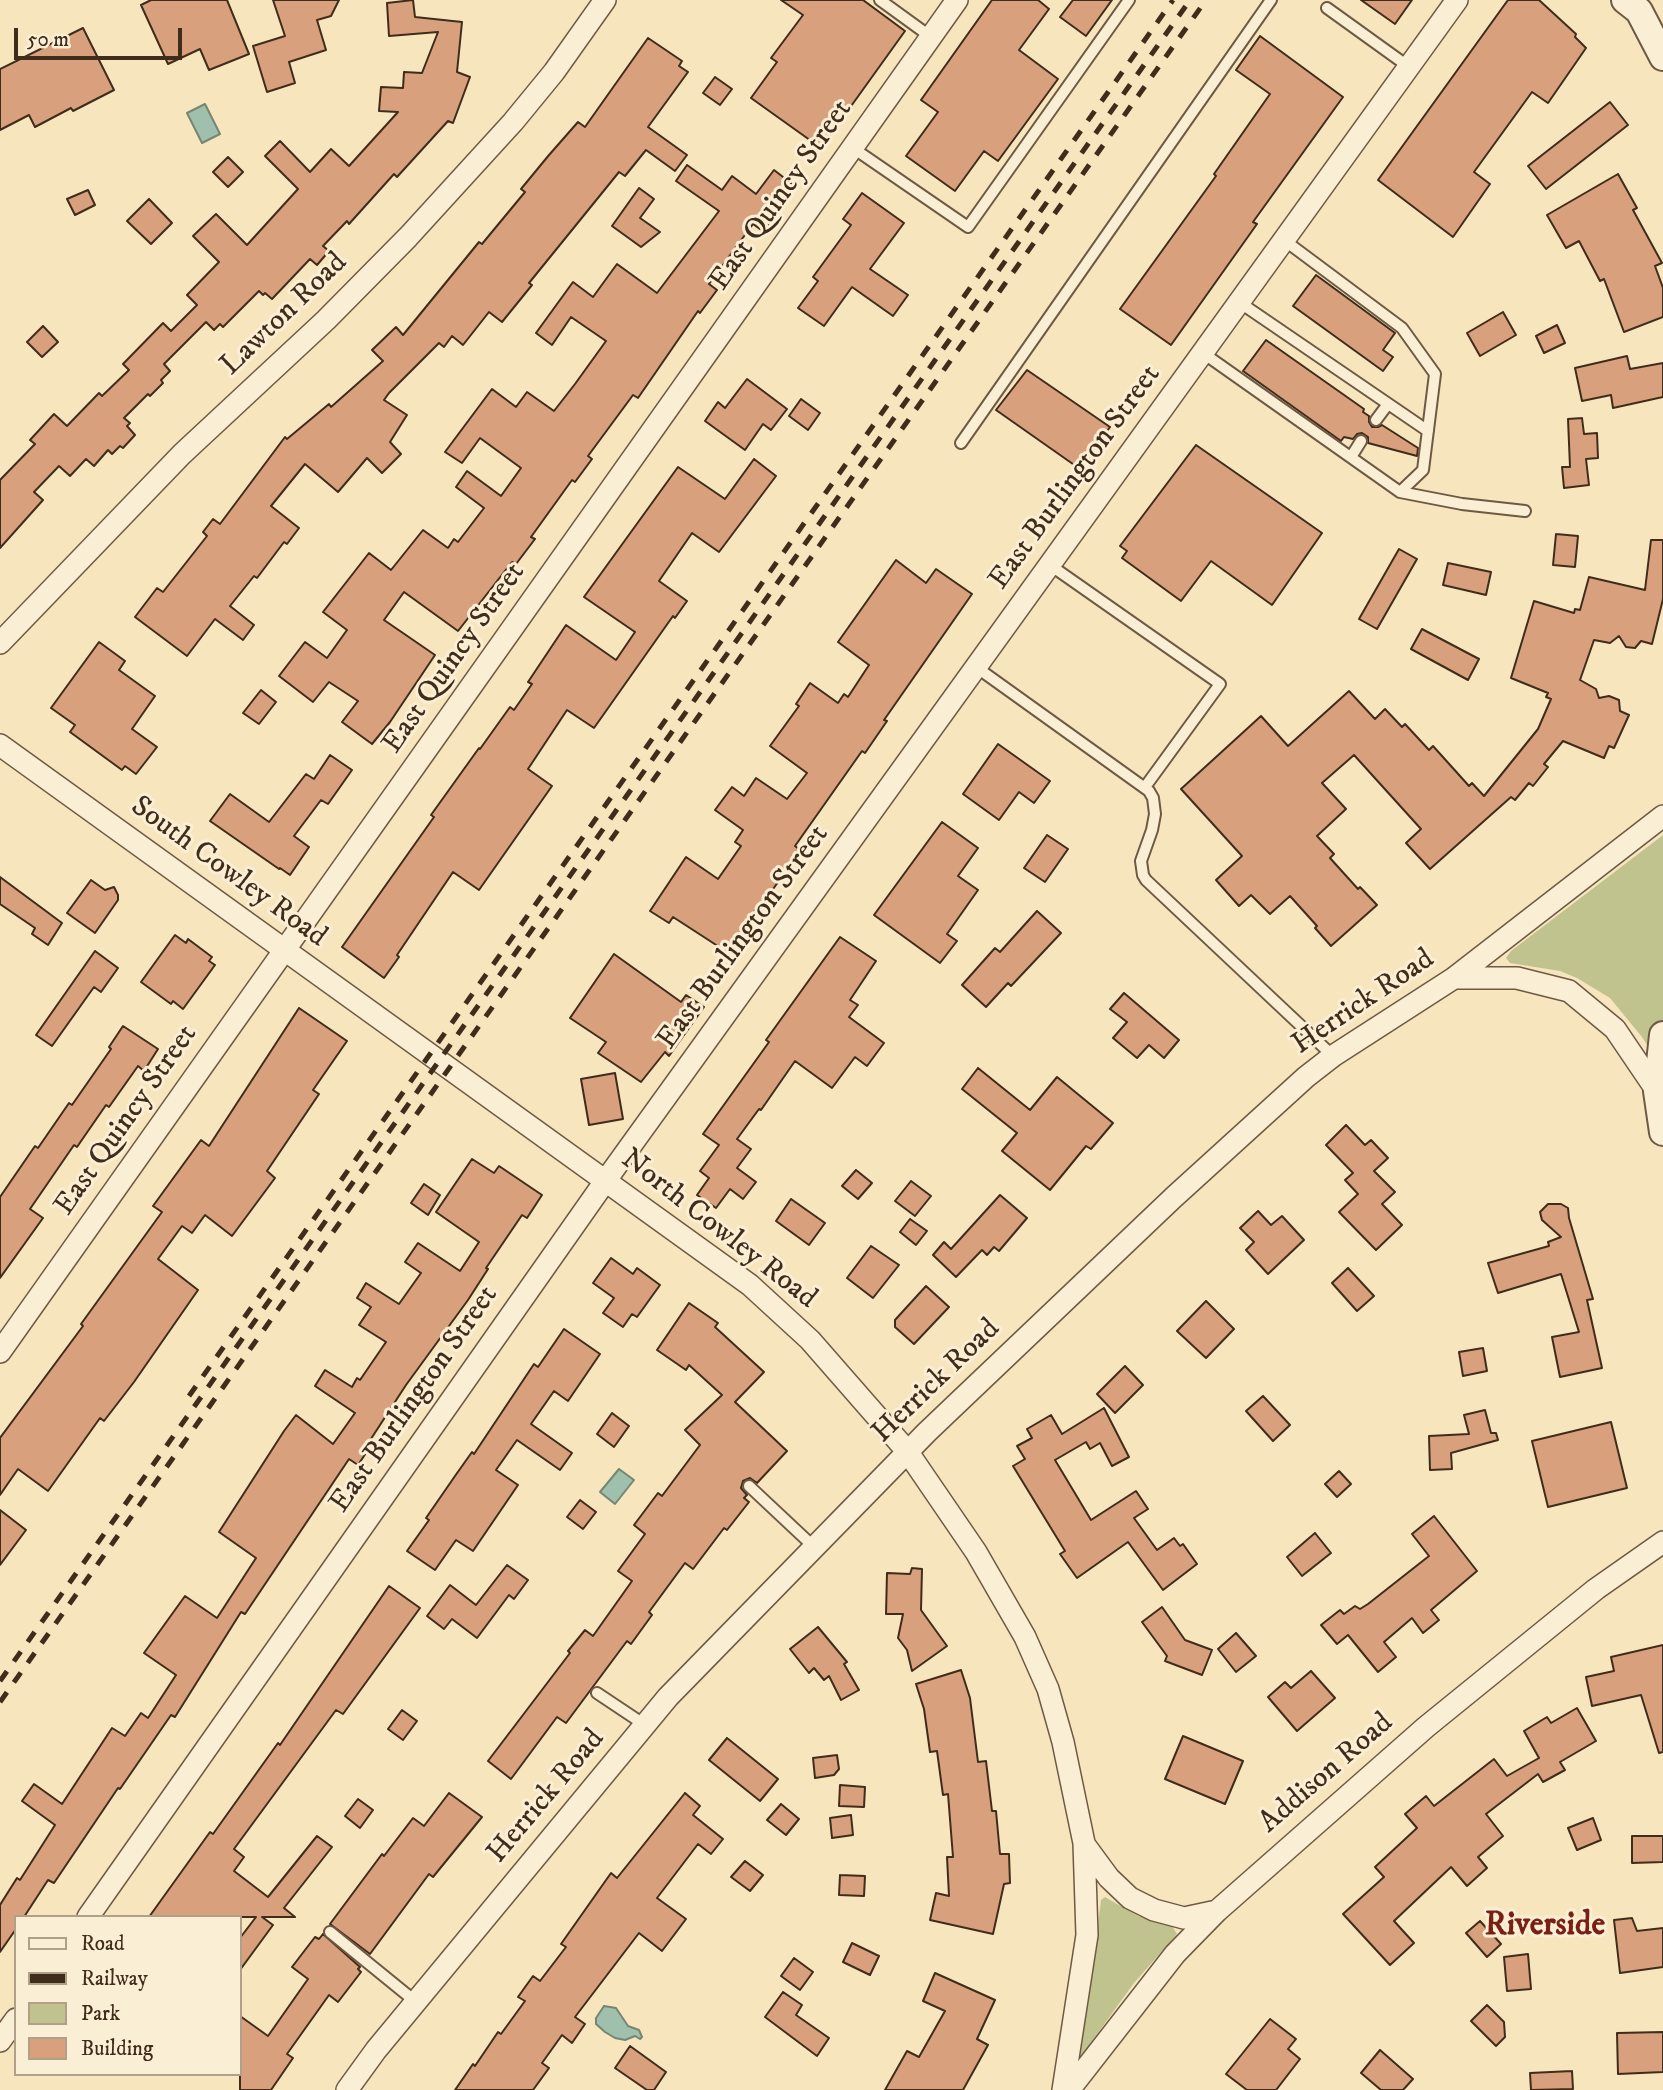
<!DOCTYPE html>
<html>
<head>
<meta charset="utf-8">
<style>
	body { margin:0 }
	#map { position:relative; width:1663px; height:2090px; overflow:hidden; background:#f7e5bd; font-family:"IM FELL DW Pica",serif }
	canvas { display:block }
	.legend { position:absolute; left:14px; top:1915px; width:228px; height:161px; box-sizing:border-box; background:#faeed4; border:2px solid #b0a08a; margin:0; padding:9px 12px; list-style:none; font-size:21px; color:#402c1b }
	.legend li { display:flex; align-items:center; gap:14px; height:35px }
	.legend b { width:35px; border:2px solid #b0a08a }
	.scale { position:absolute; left:14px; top:28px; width:168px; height:32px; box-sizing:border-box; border:4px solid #402c1b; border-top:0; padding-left:9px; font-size:21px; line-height:24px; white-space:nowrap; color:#402c1b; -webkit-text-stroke:5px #faeed4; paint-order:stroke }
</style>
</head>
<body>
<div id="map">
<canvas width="1663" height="2090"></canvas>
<ul class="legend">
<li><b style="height:9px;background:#faeed4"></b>Road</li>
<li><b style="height:9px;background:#402c1b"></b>Railway</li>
<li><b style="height:19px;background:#c1c38e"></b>Park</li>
<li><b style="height:19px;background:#d8a07d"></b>Building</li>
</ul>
<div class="scale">50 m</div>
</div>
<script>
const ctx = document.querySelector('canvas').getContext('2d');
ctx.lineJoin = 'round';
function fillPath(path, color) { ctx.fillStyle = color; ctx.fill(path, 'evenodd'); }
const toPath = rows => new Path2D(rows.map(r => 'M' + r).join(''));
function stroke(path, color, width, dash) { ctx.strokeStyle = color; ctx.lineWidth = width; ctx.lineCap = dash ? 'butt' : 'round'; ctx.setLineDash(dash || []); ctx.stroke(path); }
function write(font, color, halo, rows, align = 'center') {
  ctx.font = font + ' "IM FELL DW Pica",serif'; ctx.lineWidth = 6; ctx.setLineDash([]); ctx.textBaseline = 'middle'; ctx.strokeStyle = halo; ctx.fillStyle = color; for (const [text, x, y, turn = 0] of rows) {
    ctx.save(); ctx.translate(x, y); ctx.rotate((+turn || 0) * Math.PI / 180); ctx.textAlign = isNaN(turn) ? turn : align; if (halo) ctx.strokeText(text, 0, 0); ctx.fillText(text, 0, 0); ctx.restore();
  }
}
const green = toPath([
	[1663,835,1663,1070,1642,1037,1610,998,1577,978,1560,971,1510,963,1506,958,1511,951],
	[1105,1897,1138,1916,1172,1926,1177,1934,1134,1983,1084,2052,1079,2056,1090,1991,1101,1900]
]);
const water = toPath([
	[205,104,220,134,202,143,187,113,205,104],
	[619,1469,634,1480,615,1504,600,1492,619,1469],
	[604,2006,616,2008,628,2026,639,2030,642,2037,640,2039,635,2036,625,2040,615,2038,605,2032,596,2024,596,2018,604,2006]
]);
const building = toPath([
	[151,0,227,0,249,54,209,70,200,49,168,64,141,5,151,0],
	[273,0,339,0,331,16,317,20,326,50,289,62,295,83,267,92,253,46,285,36,273,0],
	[413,0,415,17,462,22,457,72,470,77,453,123,448,121,397,177,394,174,349,224,347,221,323,246,329,251,317,265,310,259,272,299,265,293,263,295,259,291,223,327,220,324,214,330,206,322,164,364,170,371,161,380,163,383,150,396,148,394,124,418,130,423,127,426,135,435,123,448,120,446,112,454,108,450,94,466,86,459,70,476,59,466,34,492,43,500,0,548,0,480,35,444,30,440,54,414,67,426,99,393,102,396,129,370,123,364,163,323,171,331,197,305,187,295,219,262,193,236,216,214,247,245,298,189,265,156,280,141,310,172,331,149,349,166,398,112,379,111,381,87,403,88,404,72,422,73,438,32,389,36,387,3,413,0],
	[781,0,863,0,905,31,821,148,751,98,777,62,771,58,803,15,781,0],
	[992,0,1038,0,1049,9,1019,50,1058,79,998,161,984,151,955,191,906,156,938,112,921,100,992,0],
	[1073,0,1112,0,1086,36,1060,17,1073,0],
	[1361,0,1412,0,1395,24,1361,0],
	[1508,0,1539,0,1576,34,1575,37,1586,48,1548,103,1532,92,1474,172,1490,184,1453,237,1378,180,1508,0],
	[83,28,114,90,73,111,71,108,35,127,29,115,0,130,0,69,83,28],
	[1260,36,1343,97,1253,222,1257,224,1171,345,1120,309,1216,176,1214,174,1270,94,1236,70,1260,36],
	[648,38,682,61,679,66,688,72,648,127,687,155,675,171,646,150,625,176,619,172,529,283,532,285,502,322,489,312,463,345,452,336,444,347,439,343,389,393,384,400,407,415,390,442,401,454,382,473,367,458,338,492,305,464,271,506,299,528,287,544,284,542,257,578,254,576,230,606,254,625,243,640,215,619,187,656,135,617,157,588,163,592,207,536,203,532,213,519,220,524,285,437,287,439,329,404,331,407,383,361,372,350,396,327,403,335,479,242,482,244,525,192,521,189,549,155,578,122,585,127,648,38],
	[715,77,732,89,720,105,703,93,715,77],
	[1610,102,1628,125,1546,189,1528,166,1610,102],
	[228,157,243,172,228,187,213,172,228,157],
	[687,165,722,190,732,176,756,194,774,170,796,187,764,232,753,224,709,284,717,290,700,313,698,311,638,398,633,395,588,456,592,459,575,482,572,480,531,537,535,539,516,564,512,562,458,631,404,592,384,620,435,655,390,722,372,744,342,722,358,701,329,682,313,702,279,676,305,642,327,658,347,630,323,612,369,553,391,570,423,530,448,548,454,539,458,542,484,508,456,487,467,471,501,496,521,468,480,438,462,463,445,452,492,389,516,407,527,392,554,411,575,384,606,341,571,317,552,345,536,333,573,282,593,297,617,264,657,293,719,211,676,181,687,165],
	[1618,174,1637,208,1633,210,1662,263,1655,266,1663,288,1663,317,1624,332,1604,279,1600,281,1579,241,1566,248,1547,215,1618,174],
	[639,188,654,199,640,218,660,232,641,247,612,226,639,188],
	[88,190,95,205,75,215,67,199,88,190],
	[862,193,904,223,870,269,908,295,893,316,852,287,824,326,798,308,818,281,813,277,851,225,843,219,862,193],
	[149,199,172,223,151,244,127,221,149,199],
	[1316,275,1395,333,1383,350,1393,357,1383,371,1293,306,1316,275],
	[1503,312,1516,335,1480,356,1467,333,1503,312],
	[1557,325,1565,343,1544,353,1536,336,1557,325],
	[43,326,58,342,42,357,27,342,43,326],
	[1266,340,1364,409,1363,412,1369,416,1369,422,1372,427,1378,427,1382,425,1418,448,1417,456,1368,443,1368,437,1362,433,1357,434,1353,439,1344,437,1341,441,1243,371,1266,340],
	[1627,356,1630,369,1663,363,1663,397,1613,408,1611,395,1582,401,1575,368,1627,356],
	[1027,370,1110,427,1080,469,996,410,1027,370],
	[747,379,787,409,771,430,763,424,745,450,705,421,718,402,725,408,747,379],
	[801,399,820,413,808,430,789,416,801,399],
	[1582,418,1584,434,1597,433,1598,458,1586,459,1589,485,1564,488,1562,467,1570,467,1568,419,1582,418],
	[1196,445,1322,533,1272,605,1211,561,1181,601,1122,558,1127,551,1120,546,1196,445],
	[754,459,776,476,719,552,692,533,659,581,687,601,675,618,673,616,594,728,567,710,528,769,552,786,479,890,453,872,397,955,399,957,384,978,342,947,434,817,431,815,479,748,480,749,510,707,514,710,532,684,528,682,566,625,616,660,635,632,584,597,678,467,725,499,754,459],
	[1556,534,1578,536,1575,567,1553,565,1556,534],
	[1651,540,1663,540,1663,599,1652,644,1641,641,1635,648,1626,647,1619,636,1610,643,1594,640,1580,680,1596,689,1599,698,1609,696,1619,700,1620,711,1629,715,1614,748,1609,746,1604,758,1563,741,1544,764,1548,767,1533,786,1529,783,1515,800,1511,797,1430,869,1406,843,1421,829,1354,755,1322,783,1346,809,1317,836,1334,854,1330,858,1358,889,1360,887,1377,905,1331,946,1315,928,1317,926,1290,896,1270,914,1251,895,1239,906,1216,880,1242,856,1181,789,1261,716,1288,746,1349,691,1375,719,1385,709,1402,727,1405,724,1429,750,1433,746,1469,786,1472,783,1484,796,1538,729,1551,699,1546,697,1548,693,1511,678,1534,601,1574,613,1575,609,1580,610,1589,577,1645,590,1651,540],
	[1399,549,1417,559,1377,629,1359,619,1399,549],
	[896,560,926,583,936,569,972,594,884,720,887,721,865,753,862,751,795,846,800,850,758,911,756,909,727,952,673,917,669,923,650,911,686,857,718,879,741,846,735,842,743,830,715,810,732,787,744,796,756,778,787,799,807,773,770,746,799,706,796,704,810,683,838,703,844,694,848,697,869,665,838,642,896,560],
	[1448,563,1491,572,1486,595,1443,585,1448,563],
	[1422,629,1479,659,1468,680,1411,649,1422,629],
	[99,642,125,661,119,670,155,696,132,729,157,747,136,774,125,766,122,770,70,732,75,725,51,708,99,642],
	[261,690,276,702,259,724,243,713,261,690],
	[998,744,1050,781,1034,803,1019,792,999,820,963,794,998,744],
	[330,755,352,770,328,804,321,800,294,836,309,847,290,875,280,868,279,869,210,821,230,794,269,822,306,774,314,779,330,755],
	[942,822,978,848,958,876,978,890,947,934,957,941,940,963,874,915,942,822],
	[1047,835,1068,849,1045,882,1024,868,1047,835],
	[0,877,62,923,48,945,32,934,35,928,0,904,0,877],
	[91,880,105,890,114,887,118,895,118,900,95,933,67,913,91,880],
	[1037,911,1061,933,1011,986,1008,983,986,1007,962,985,995,948,1000,952,1037,911],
	[175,935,186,943,188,939,212,957,209,961,215,965,183,1009,173,1001,171,1004,141,982,175,935],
	[840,937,876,961,850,1000,858,1005,849,1017,884,1043,867,1066,855,1057,832,1088,795,1061,761,1110,759,1109,737,1139,751,1149,737,1168,756,1182,743,1199,730,1189,716,1208,697,1195,709,1178,700,1171,719,1145,703,1134,769,1042,766,1040,840,937],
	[95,951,118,968,101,992,94,987,52,1046,36,1035,95,951],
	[614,954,681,1002,686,995,704,1007,669,1056,665,1052,641,1082,598,1053,606,1042,570,1018,614,954],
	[1124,993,1179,1040,1164,1058,1149,1045,1137,1058,1113,1038,1127,1022,1110,1009,1124,993],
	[299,1008,347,1041,313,1090,319,1094,267,1171,275,1178,232,1236,205,1215,192,1233,182,1226,158,1259,198,1290,134,1382,104,1421,100,1418,48,1491,18,1469,0,1495,0,1438,83,1326,81,1324,162,1212,153,1206,201,1140,209,1146,299,1008],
	[123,1026,158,1049,144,1071,138,1066,109,1107,106,1105,77,1147,74,1145,30,1209,43,1218,0,1278,0,1197,35,1146,38,1148,69,1103,72,1105,111,1049,109,1047,123,1026],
	[978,1068,1030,1110,1057,1077,1113,1123,1091,1149,1086,1146,1050,1190,1002,1151,1017,1133,962,1089,978,1068],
	[615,1073,623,1119,589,1125,581,1079,615,1073],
	[1346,1125,1365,1145,1371,1140,1388,1158,1374,1171,1395,1192,1382,1204,1402,1225,1376,1250,1339,1212,1358,1194,1345,1180,1353,1173,1326,1145,1346,1125],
	[472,1159,494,1173,499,1166,542,1195,527,1218,522,1215,486,1268,488,1269,468,1300,406,1385,367,1445,370,1447,358,1465,349,1459,245,1614,241,1612,175,1717,171,1715,120,1789,118,1788,54,1883,48,1880,24,1917,16,1917,16,1929,0,1952,0,1905,17,1878,20,1880,55,1825,22,1801,34,1784,62,1804,112,1728,125,1736,141,1713,148,1718,176,1675,144,1653,185,1596,217,1618,256,1558,219,1532,284,1431,296,1415,333,1444,355,1413,315,1386,325,1370,352,1387,357,1378,360,1380,386,1342,359,1325,371,1307,357,1298,366,1283,399,1304,421,1273,405,1262,418,1243,460,1271,479,1242,436,1212,472,1159],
	[856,1170,872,1183,858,1199,842,1186,856,1170],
	[911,1181,931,1196,915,1216,895,1201,911,1181],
	[424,1184,440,1195,428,1215,411,1203,424,1184],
	[1000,1195,1027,1218,999,1251,994,1247,987,1255,982,1250,956,1277,933,1255,944,1242,951,1249,1000,1195],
	[791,1199,825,1223,809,1245,776,1221,791,1199],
	[1548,1204,1561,1204,1568,1208,1569,1218,1593,1299,1587,1300,1602,1368,1560,1377,1552,1337,1579,1332,1561,1274,1498,1293,1488,1263,1549,1246,1548,1242,1561,1237,1542,1220,1540,1212,1548,1204],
	[1258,1211,1271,1225,1282,1216,1304,1240,1268,1274,1246,1250,1254,1242,1240,1228,1258,1211],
	[910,1219,927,1231,916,1245,900,1232,910,1219],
	[871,1246,899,1265,873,1298,847,1278,871,1246],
	[611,1258,633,1274,637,1268,660,1285,637,1317,632,1314,623,1327,603,1313,614,1298,593,1283,611,1258],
	[1348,1268,1374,1296,1357,1311,1332,1283,1348,1268],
	[926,1286,949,1307,914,1344,895,1327,895,1320,926,1286],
	[1206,1301,1234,1329,1206,1358,1177,1331,1206,1301],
	[689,1303,718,1323,715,1327,764,1372,735,1402,787,1451,757,1483,750,1478,743,1481,741,1488,747,1495,744,1498,749,1502,727,1530,724,1528,693,1569,685,1563,649,1612,652,1615,631,1644,627,1641,566,1723,557,1717,511,1779,488,1761,570,1653,568,1651,585,1630,593,1636,632,1581,618,1571,645,1534,634,1525,658,1493,662,1496,700,1445,685,1430,722,1395,689,1365,686,1370,657,1350,689,1303],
	[564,1329,600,1354,568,1401,554,1391,531,1424,572,1453,560,1470,517,1440,496,1470,518,1485,473,1551,456,1540,435,1570,407,1551,429,1520,426,1518,455,1476,472,1452,474,1454,534,1364,538,1367,564,1329],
	[1483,1348,1487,1371,1463,1376,1459,1352,1483,1348],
	[1125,1366,1143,1385,1115,1413,1097,1394,1125,1366],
	[1263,1396,1290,1425,1273,1441,1246,1411,1263,1396],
	[1104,1408,1129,1457,1112,1466,1100,1443,1090,1449,1086,1442,1055,1460,1091,1520,1136,1491,1148,1509,1134,1518,1157,1550,1174,1538,1180,1546,1183,1544,1197,1564,1163,1590,1128,1542,1077,1578,1060,1554,1065,1551,1013,1466,1025,1459,1017,1446,1032,1438,1027,1429,1051,1415,1062,1434,1104,1408],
	[1485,1410,1491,1433,1496,1433,1498,1440,1451,1453,1452,1469,1430,1470,1429,1436,1469,1434,1464,1415,1485,1410],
	[612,1413,629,1426,614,1447,597,1434,612,1413],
	[1611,1422,1627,1488,1548,1507,1532,1441,1611,1422],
	[1339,1471,1351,1484,1337,1497,1325,1484,1339,1471],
	[580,1500,596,1512,583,1529,567,1517,580,1500],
	[0,1510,26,1530,0,1565,0,1510],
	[1434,1516,1477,1571,1431,1610,1439,1620,1423,1633,1412,1618,1384,1642,1396,1657,1378,1672,1348,1635,1337,1644,1321,1625,1340,1610,1344,1614,1355,1606,1360,1609,1368,1604,1429,1556,1412,1534,1434,1516],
	[1315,1533,1331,1553,1302,1576,1287,1557,1315,1533],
	[507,1565,528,1580,514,1599,509,1595,477,1638,452,1619,444,1629,427,1616,450,1585,476,1605,507,1565],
	[912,1568,922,1569,921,1610,947,1646,912,1671,907,1650,898,1638,903,1614,886,1614,887,1573,910,1574,912,1568],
	[389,1586,420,1608,343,1714,336,1710,234,1849,244,1857,234,1871,268,1897,317,1836,332,1847,284,1908,295,1917,262,1917,273,1925,240,1970,240,1938,256,1917,149,1917,210,1832,213,1834,278,1743,280,1745,389,1586],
	[1162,1607,1185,1640,1212,1650,1202,1675,1165,1661,1167,1656,1142,1622,1162,1607],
	[818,1627,847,1662,844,1664,859,1690,841,1700,829,1676,824,1680,814,1668,809,1673,790,1649,818,1627],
	[1236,1633,1256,1656,1236,1672,1218,1649,1236,1633],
	[1663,1645,1663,1752,1659,1753,1641,1695,1592,1706,1586,1677,1614,1671,1611,1657,1663,1645],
	[961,1670,970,1698,978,1762,986,1761,992,1811,996,1811,1000,1854,1009,1854,1010,1883,1004,1884,993,1934,930,1920,936,1893,949,1896,947,1857,953,1857,948,1794,943,1795,937,1751,930,1752,924,1709,916,1684,961,1670],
	[1311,1671,1335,1698,1297,1731,1268,1697,1285,1682,1291,1688,1311,1671],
	[1577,1708,1596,1741,1560,1762,1565,1770,1543,1782,1538,1774,1486,1814,1503,1836,1478,1857,1487,1868,1467,1886,1451,1867,1394,1921,1414,1943,1390,1965,1343,1914,1384,1877,1375,1867,1417,1828,1405,1814,1426,1796,1434,1806,1494,1759,1507,1776,1539,1758,1524,1731,1547,1717,1551,1723,1577,1708],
	[402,1710,417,1721,403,1740,388,1729,402,1710],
	[1183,1736,1243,1761,1225,1804,1165,1779,1183,1736],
	[727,1738,778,1779,760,1801,709,1760,727,1738],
	[837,1755,839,1769,834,1775,815,1778,813,1758,837,1755],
	[840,1785,865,1787,864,1807,839,1806,840,1785],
	[449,1793,482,1817,433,1877,429,1874,370,1954,330,1924,382,1854,384,1856,413,1818,424,1826,449,1793],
	[685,1793,700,1806,693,1815,723,1839,711,1854,698,1844,657,1898,686,1919,662,1951,639,1933,575,2017,585,2024,572,2043,562,2035,542,2063,549,2068,533,2090,455,2090,473,2064,475,2066,498,2032,501,2034,525,2001,518,1997,533,1976,540,1981,566,1947,561,1944,611,1873,617,1878,685,1793],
	[358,1799,373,1810,360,1828,345,1816,358,1799],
	[781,1804,799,1819,786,1835,767,1820,781,1804],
	[851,1815,853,1835,832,1838,830,1818,851,1815],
	[1593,1818,1601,1840,1577,1850,1568,1828,1593,1818],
	[1632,1836,1663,1836,1663,1862,1632,1863,1632,1836],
	[745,1861,763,1875,750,1891,731,1877,745,1861],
	[840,1875,865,1876,864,1896,839,1895,840,1875],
	[1632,1918,1637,1931,1663,1928,1663,1967,1620,1973,1614,1920,1632,1918],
	[1480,1921,1501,1944,1487,1957,1466,1933,1480,1921],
	[323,1934,360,1967,358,1969,361,1972,338,2002,329,1995,287,2054,293,2058,271,2090,240,2090,240,2016,268,2036,308,1979,292,1967,315,1937,319,1939,323,1934],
	[852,1943,879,1956,870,1975,843,1962,852,1943],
	[1528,1954,1531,1989,1507,1991,1504,1957,1528,1954],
	[794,1958,813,1972,800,1990,781,1976,794,1958],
	[935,1973,995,2000,977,2039,988,2045,963,2090,885,2090,907,2051,919,2057,945,2011,923,2001,935,1973],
	[783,1992,802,2005,796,2015,829,2038,817,2056,765,2017,783,1992],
	[1487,2005,1504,2022,1505,2037,1496,2046,1471,2021,1487,2005],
	[1270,2019,1296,2039,1288,2049,1300,2059,1276,2090,1247,2090,1226,2074,1270,2019],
	[1663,2032,1663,2072,1618,2074,1617,2033,1663,2032],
	[630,2046,666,2072,654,2090,647,2090,615,2068,630,2046],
	[1380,2050,1413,2079,1403,2090,1381,2090,1361,2073,1380,2050],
	[1572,2071,1573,2089,1531,2090,1530,2073,1572,2071]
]);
const service = toPath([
	[880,0,931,37],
	[1327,8,1409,67],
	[853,148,968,227,1129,0],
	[1284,240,1402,328,1435,374,1423,470,1400,492],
	[1239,302,1428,431],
	[1203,353,1400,492,1462,504,1525,511],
	[1376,420,1388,404],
	[961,443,1271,0],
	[1351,457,1361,441],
	[1050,565,1220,684,1145,787],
	[976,667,1149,791,1153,798,1155,814,1152,830,1141,861,1143,875,1146,880,1333,1056],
	[749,1486,814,1547],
	[597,1693,645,1725],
	[330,1932,416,2002]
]);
const minor = toPath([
	[0,643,182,454,326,320,408,237,513,122,554,72,605,0],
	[0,745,750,1285,810,1340,907,1451,976,1552,1025,1637,1048,1689,1063,1742,1084,1843,1087,1935,1063,2090],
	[1454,978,1517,978,1569,991,1615,1029,1657,1091],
	[0,1352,957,0],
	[1084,1844,1109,1878,1130,1898,1154,1910,1184,1918,1217,1911],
	[88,1917,606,1180,1457,0],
	[0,2041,16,2019],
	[347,2090,376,2050,668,1697,927,1432,1174,1197,1306,1077,1333,1056,1454,978,1663,816],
	[1069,2090,1175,1954,1217,1911,1426,1727,1596,1589,1663,1542]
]);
const tertiary = toPath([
	[1625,0,1639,11,1663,57],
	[1663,1035,1657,1091,1663,1132]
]);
const rail = toPath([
	[189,1396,1173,0],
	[0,1681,1190,0],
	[0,1702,1206,0]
]);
const streetNames = [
	["East Quincy Street",782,196,-55],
	["Lawton Road",285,315,-44],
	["East Burlington Street",1076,478,-54],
	["East Quincy Street",455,659,-55],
	["South Cowley Road",228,873,36],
	["East Burlington Street",744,938,-54],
	["Herrick Road",1364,1003,-34],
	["East Quincy Street",127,1121,-55],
	["North Cowley Road",718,1230,38],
	["Herrick Road",937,1382,-44],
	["East Burlington Street",415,1400,-55],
	["Addison Road",1327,1774,-41],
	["Herrick Road",547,1797,-50]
];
const quarterNames = [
	["Riverside",1545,1927]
];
fillPath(green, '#c1c38e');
fillPath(water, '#9ec0ac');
stroke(water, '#788572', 2);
fillPath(building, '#d8a07d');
stroke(building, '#402c1b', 2);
stroke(service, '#6e5a44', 14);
stroke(minor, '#6e5a44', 24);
stroke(tertiary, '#6e5a44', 30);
stroke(service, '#faeed4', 10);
stroke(minor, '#faeed4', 21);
stroke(tertiary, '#faeed4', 26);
stroke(rail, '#402c1b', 5, [12, 12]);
write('30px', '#402c1b', '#faeed4', streetNames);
write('bold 33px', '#7a1f14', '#faeed4', quarterNames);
</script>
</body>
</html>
